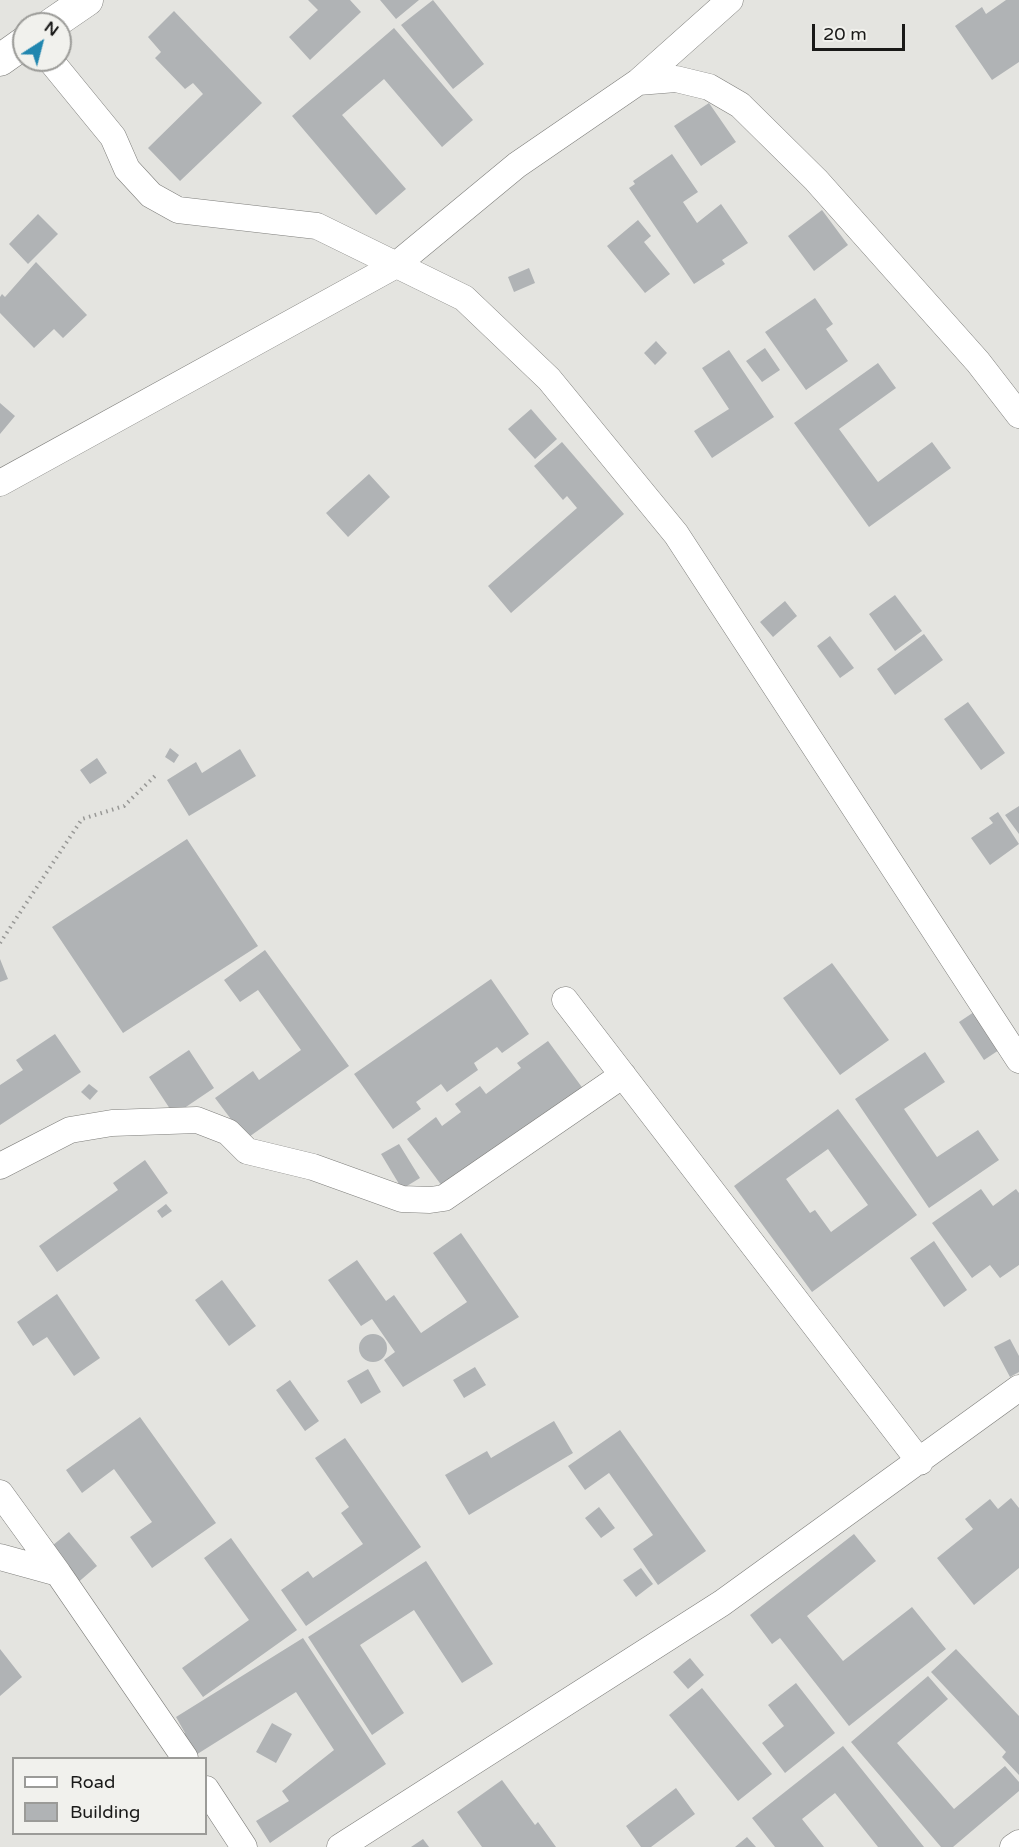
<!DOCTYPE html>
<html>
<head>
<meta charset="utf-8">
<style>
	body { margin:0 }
	#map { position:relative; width:1019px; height:1847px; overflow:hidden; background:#e4e4e0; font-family:"Varela Round",sans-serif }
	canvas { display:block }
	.legend { position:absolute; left:12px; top:1757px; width:195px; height:78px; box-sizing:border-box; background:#f1f1ed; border:2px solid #9b9b98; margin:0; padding:8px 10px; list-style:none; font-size:18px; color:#191918 }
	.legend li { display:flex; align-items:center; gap:12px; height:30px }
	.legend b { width:30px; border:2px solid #9b9b98 }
	.north { position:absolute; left:12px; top:12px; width:60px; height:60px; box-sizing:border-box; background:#f1f1ed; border:2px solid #9b9b98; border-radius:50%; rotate:36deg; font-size:16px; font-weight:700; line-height:24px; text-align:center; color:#191918 }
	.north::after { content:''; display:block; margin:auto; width:21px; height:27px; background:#2086af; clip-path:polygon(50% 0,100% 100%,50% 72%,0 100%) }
	.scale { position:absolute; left:812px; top:24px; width:93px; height:27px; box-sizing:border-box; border:3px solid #191918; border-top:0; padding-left:8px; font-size:18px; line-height:21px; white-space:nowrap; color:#191918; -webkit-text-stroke:4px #f1f1ed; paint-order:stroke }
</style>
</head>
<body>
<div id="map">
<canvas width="1019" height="1847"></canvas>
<ul class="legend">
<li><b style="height:8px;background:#fff"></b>Road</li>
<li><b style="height:16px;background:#b0b3b5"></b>Building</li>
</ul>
<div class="north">N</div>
<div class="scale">20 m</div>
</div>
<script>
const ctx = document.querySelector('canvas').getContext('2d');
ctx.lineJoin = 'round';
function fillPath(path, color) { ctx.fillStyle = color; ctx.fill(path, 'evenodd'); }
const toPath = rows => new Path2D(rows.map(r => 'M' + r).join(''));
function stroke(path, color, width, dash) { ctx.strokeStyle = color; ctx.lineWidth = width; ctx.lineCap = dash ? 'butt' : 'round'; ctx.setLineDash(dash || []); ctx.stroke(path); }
const building = toPath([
	[308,0,350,0,361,12,310,60,289,37,318,10],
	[380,0,419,0,396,19],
	[433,0,484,64,453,89,401,25],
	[1006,0,1019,0,1019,62,992,80,955,26,982,7,986,14],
	[174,11,262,103,180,181,148,148,203,94,193,83,185,89,155,58,161,52,148,37],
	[394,28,473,120,442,147,384,79,342,115,406,189,376,215,292,116],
	[709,103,736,142,701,166,674,126],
	[672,154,698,192,683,202,697,223,721,204,748,243,722,260,725,264,694,284,629,188,635,184,633,181],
	[822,210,848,245,814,271,788,236],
	[38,214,58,234,28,264,9,244],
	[638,220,651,236,644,242,670,274,645,293,607,246],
	[36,262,87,315,63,338,54,329,34,348,0,313,0,297,2,294,5,297],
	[529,268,535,283,514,292,508,277],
	[815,298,833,324,826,329,848,361,806,390,765,332],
	[656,341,667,353,655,365,644,353],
	[765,348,780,370,762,382,746,361],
	[729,350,774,417,712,458,694,431,729,409,702,368],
	[878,363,896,388,839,429,878,482,932,442,951,468,869,527,794,423],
	[0,403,15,416,0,434],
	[531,409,557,439,535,459,508,429],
	[562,442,624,514,511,613,488,586,577,508,567,496,563,500,534,466],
	[369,474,390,497,348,537,326,513],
	[895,595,922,631,895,651,869,614],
	[785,601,797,616,773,637,760,622],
	[924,634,943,660,895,695,877,669],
	[830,636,854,668,840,678,817,646],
	[968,702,1005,753,981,770,944,719],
	[170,748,179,755,174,763,165,757],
	[240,749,256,776,189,816,167,780,196,762,202,773],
	[97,758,107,773,90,784,80,770],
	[1019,806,1019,834,1005,815],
	[998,812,1019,844,990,865,971,838,993,823,989,818],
	[187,839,258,946,123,1033,52,927],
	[265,950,349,1066,246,1139,215,1098,253,1071,259,1080,301,1050,258,990,240,1002,224,980],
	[0,959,8,979,0,982],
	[832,963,889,1040,840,1075,783,998],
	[491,979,529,1034,502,1053,497,1047,474,1063,478,1070,447,1092,441,1084,416,1102,421,1109,393,1129,354,1074],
	[974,1012,999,1050,984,1060,959,1022],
	[55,1034,81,1072,0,1125,0,1085,23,1070,16,1060],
	[548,1041,584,1090,445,1190,407,1139,436,1117,442,1126,461,1112,455,1104,480,1086,486,1094,521,1068,517,1063],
	[189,1050,214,1088,174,1115,149,1077],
	[925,1052,945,1082,904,1109,937,1157,978,1130,999,1160,929,1208,855,1099],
	[89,1084,98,1091,90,1100,81,1092],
	[838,1109,917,1215,812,1292,734,1186],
	[828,1149,868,1205,831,1232,815,1210,810,1213,786,1179],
	[399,1144,420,1178,402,1189,381,1154],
	[145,1160,168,1193,57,1272,39,1246,118,1190,113,1183],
	[981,1189,993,1206,1016,1189,1019,1193,1019,1265,1000,1278,990,1265,972,1278,932,1223],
	[166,1204,172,1211,162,1218,157,1211],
	[461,1233,519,1317,403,1387,384,1360,395,1352,372,1319,361,1326,328,1280,357,1260,386,1301,394,1295,421,1333,467,1302,433,1253],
	[934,1241,967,1290,944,1307,910,1258],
	[222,1280,256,1326,229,1346,195,1300],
	[57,1294,100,1358,74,1376,47,1337,33,1346,17,1322],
	'359 1348a14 14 0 1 1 28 0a14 14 0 1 1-28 0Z',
	[1010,1339,1019,1356,1019,1372,1010,1377,994,1347],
	[475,1367,486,1385,464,1398,453,1380],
	[368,1369,381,1392,361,1404,347,1381],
	[290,1380,319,1421,305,1431,276,1390],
	[140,1417,216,1523,152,1568,130,1537,152,1522,114,1469,82,1493,66,1470],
	[554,1421,573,1453,469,1515,445,1475,487,1451,491,1458],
	[620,1430,706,1551,658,1585,633,1549,653,1535,609,1473,585,1490,568,1466],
	[345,1438,421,1547,306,1626,281,1590,308,1571,313,1578,363,1544,341,1513,349,1507,315,1458],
	[1011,1498,1019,1508,1019,1568,974,1605,937,1558,973,1529,965,1519,990,1499,998,1509],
	[599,1507,615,1528,601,1538,585,1518],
	[69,1532,97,1566,75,1585,47,1550],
	[854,1534,876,1561,807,1616,843,1661,912,1607,946,1649,849,1726,780,1638,772,1644,750,1615],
	[231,1538,297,1630,203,1697,182,1668,249,1620,204,1558],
	[426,1561,493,1664,462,1683,414,1610,360,1645,404,1713,372,1735,308,1637],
	[641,1568,653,1584,636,1597,623,1580],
	[303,1638,386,1764,270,1843,256,1821,289,1801,282,1791,334,1750,296,1692,191,1758,178,1738,185,1733,176,1717],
	[0,1649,22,1677,0,1696],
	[956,1649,1019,1716,1019,1775,1002,1757,1006,1752,931,1672],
	[690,1658,704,1675,688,1689,673,1672],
	[928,1676,948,1699,897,1743,954,1809,1005,1766,1019,1782,1019,1791,953,1847,941,1847,851,1742],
	[796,1683,835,1733,785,1773,762,1743,784,1726,768,1705],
	[702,1688,772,1774,738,1801,669,1715],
	[272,1723,292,1734,276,1763,256,1752],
	[843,1746,924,1847,878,1847,835,1793,802,1819,824,1847,775,1847,752,1818],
	[502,1780,535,1825,538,1822,556,1847,482,1847,457,1812],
	[676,1788,695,1814,651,1847,641,1847,626,1826],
	[747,1837,756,1847,735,1847],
	[423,1839,429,1847,411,1847]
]);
const path = toPath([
	[0,943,82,819,124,806,156,775]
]);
const minor = toPath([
	[50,60,113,137,127,169,151,195,178,210,317,226,464,298,549,379,676,534,1019,1060],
	[638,82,730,0],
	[0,483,396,265,517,165,638,82,676,79,709,87,740,105,816,180,978,362,1019,415],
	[565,1000,920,1462],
	[0,1166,70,1130,112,1123,197,1120,228,1132,247,1151,313,1167,402,1199,430,1200,444,1198,623,1075],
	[0,1493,58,1573,185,1758],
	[0,1557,58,1573],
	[206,1789,244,1847],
	[340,1847,722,1603,1019,1388],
	[1013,1847,1019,1843]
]);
const tertiary = toPath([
	[52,24,87,0],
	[0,60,24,43]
]);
fillPath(building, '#b0b3b5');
stroke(minor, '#7e7e7b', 27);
stroke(tertiary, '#7e7e7b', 33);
stroke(path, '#989896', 4, [1.5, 4.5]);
stroke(minor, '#fff', 26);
stroke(tertiary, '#fff', 32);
</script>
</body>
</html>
